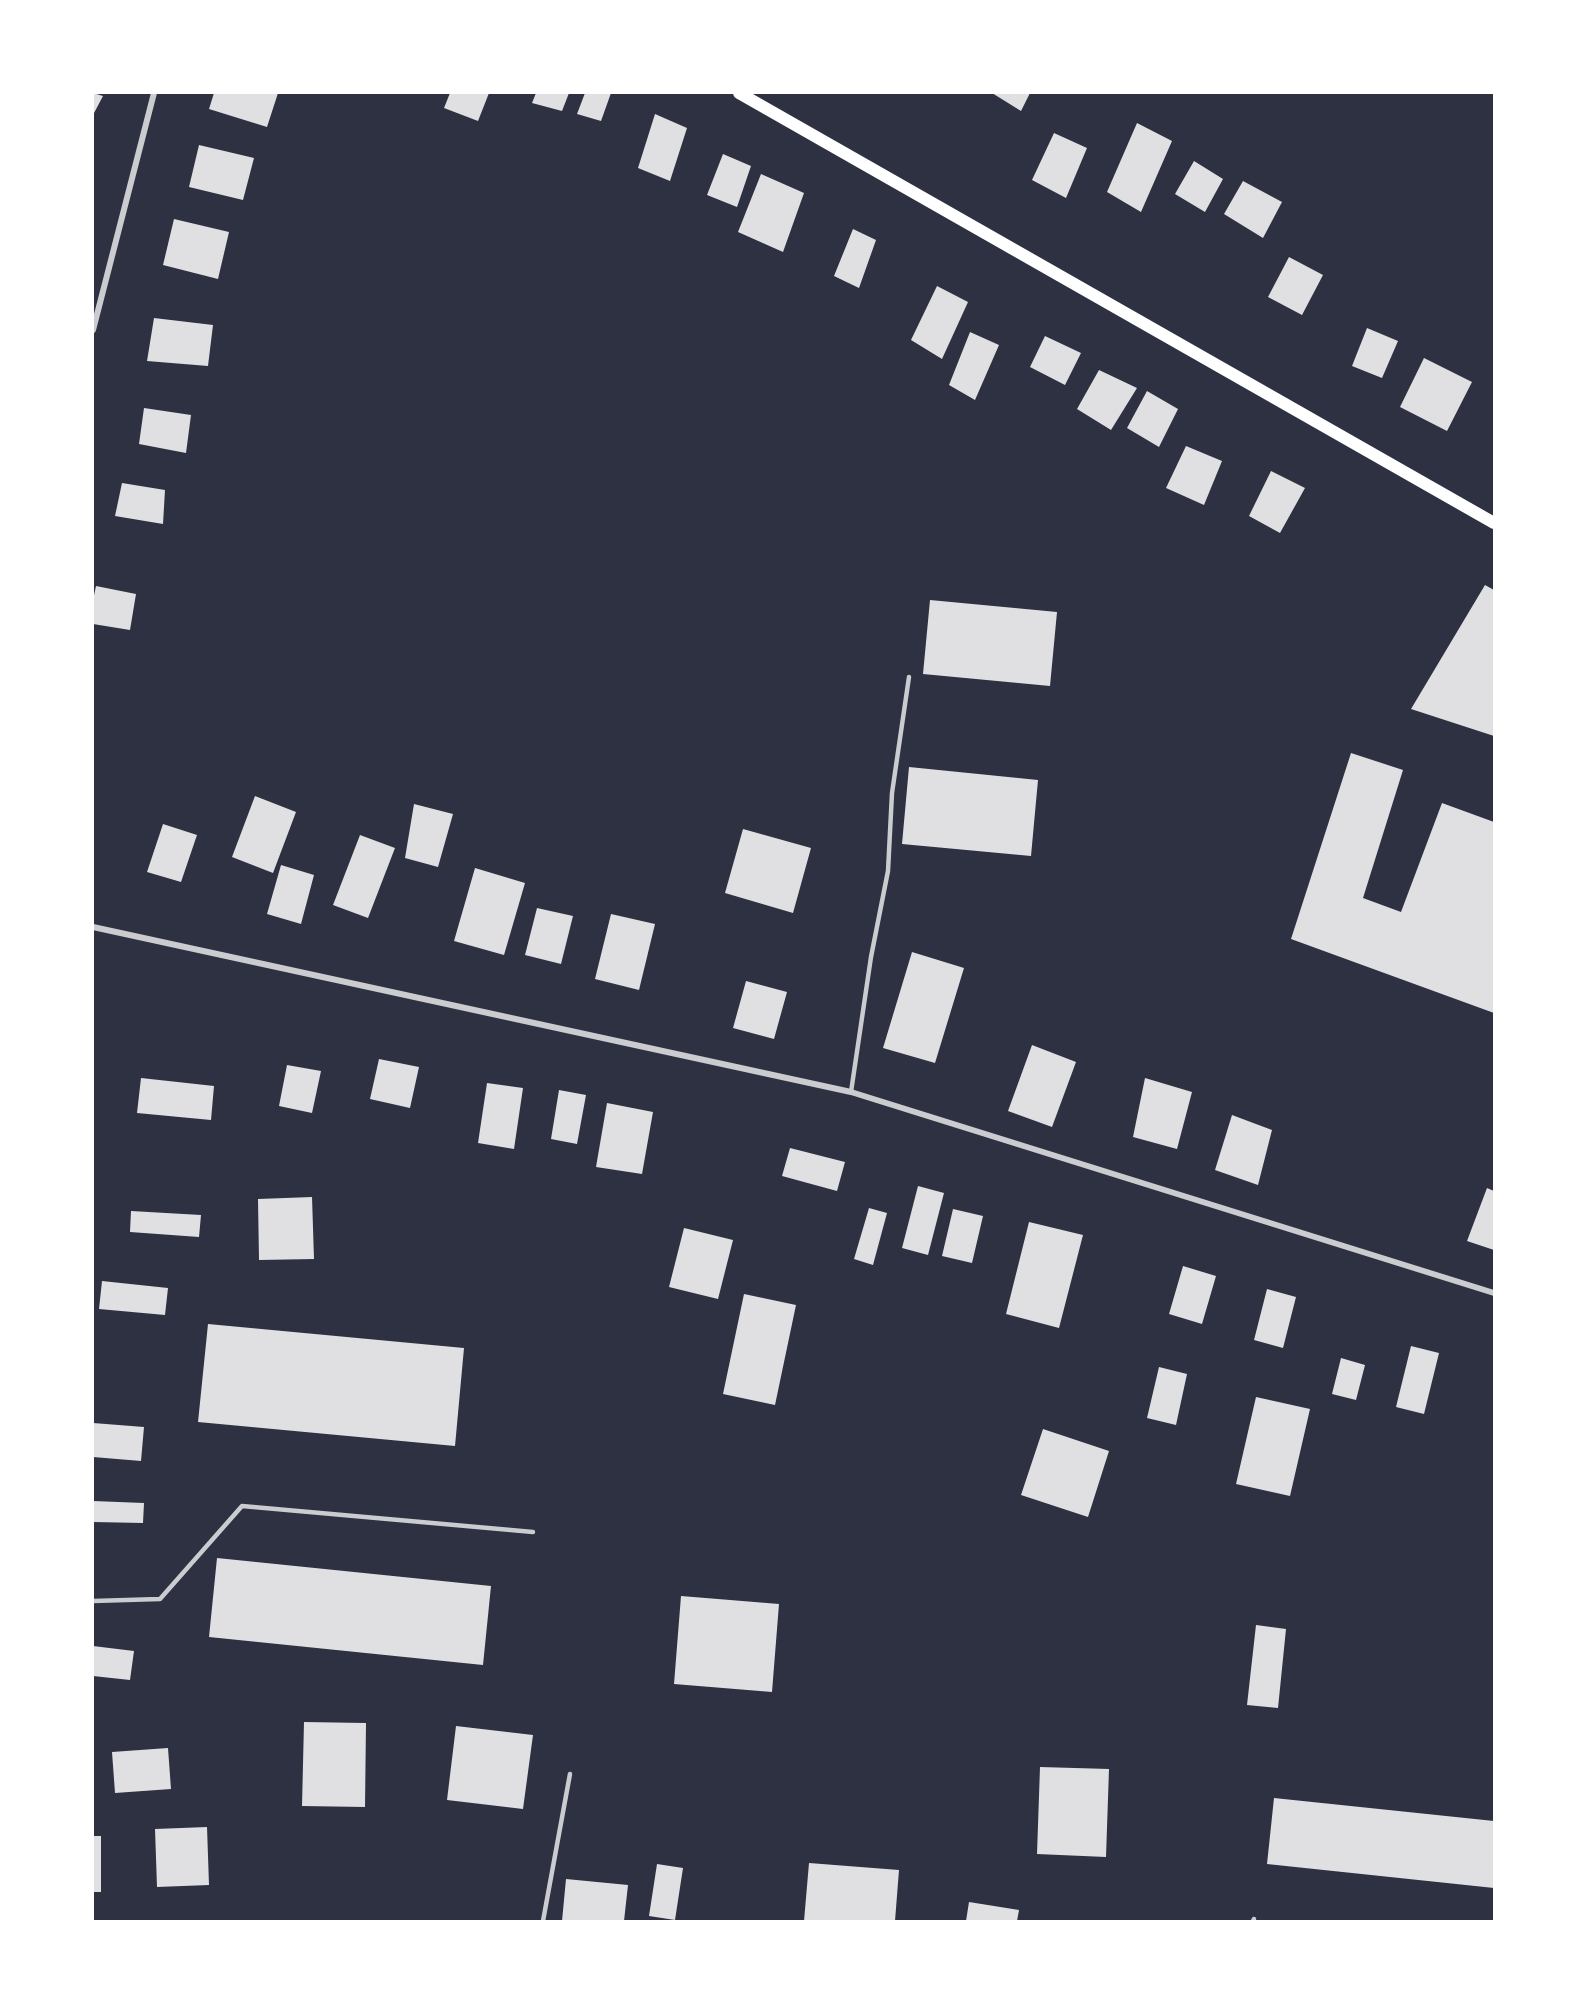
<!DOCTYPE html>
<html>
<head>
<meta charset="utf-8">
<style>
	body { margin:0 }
	#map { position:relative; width:1587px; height:2014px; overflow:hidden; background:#2d3142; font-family:"PT Serif",serif }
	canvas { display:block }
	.frame { position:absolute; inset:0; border:94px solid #fff; pointer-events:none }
</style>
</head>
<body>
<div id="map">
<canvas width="1587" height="2014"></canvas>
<div class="frame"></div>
</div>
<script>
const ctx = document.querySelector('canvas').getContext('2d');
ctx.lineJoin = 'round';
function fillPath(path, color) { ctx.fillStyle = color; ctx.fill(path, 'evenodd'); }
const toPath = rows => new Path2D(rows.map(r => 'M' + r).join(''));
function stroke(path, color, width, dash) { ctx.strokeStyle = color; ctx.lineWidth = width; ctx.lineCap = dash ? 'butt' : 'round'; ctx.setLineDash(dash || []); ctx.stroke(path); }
const building = toPath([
	[93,93,103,96,93,115],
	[214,93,278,93,267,127,209,109],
	[450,93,489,93,478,121,444,108],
	[536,93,569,93,562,111,532,103],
	[585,93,611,93,601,121,577,114],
	[992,93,1030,93,1021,111],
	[655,114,687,128,670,181,638,168],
	[1137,123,1172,141,1141,212,1107,192],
	[1054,133,1087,148,1066,198,1032,180],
	[199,145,254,158,243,200,189,187],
	[723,154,751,166,737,207,707,195],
	[1194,161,1223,179,1205,212,1175,194],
	[761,174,804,193,783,252,738,232],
	[1243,181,1282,202,1263,238,1224,214],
	[174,219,229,232,218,279,163,265],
	[853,229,876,240,859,288,834,276],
	[1289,257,1323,275,1302,315,1268,297],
	[937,286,968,302,942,359,911,340],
	[154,318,213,325,208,366,147,361],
	[1367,328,1398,341,1382,378,1352,366],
	[970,332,999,345,975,400,949,385],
	[1045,336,1081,353,1065,385,1030,367],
	[1424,358,1472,382,1447,431,1400,407],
	[1099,370,1137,388,1111,430,1077,409],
	[1147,391,1178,409,1159,447,1127,428],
	[144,408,191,415,186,453,139,444],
	[1186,446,1222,461,1204,505,1166,488],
	[1271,471,1305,488,1280,533,1249,516],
	[122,483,165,490,163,524,115,516],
	[1485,585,1494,590,1494,736,1411,709],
	[96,586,136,594,130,630,93,624,93,600],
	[930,600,1057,612,1050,686,923,674],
	[1351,753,1403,770,1363,898,1401,912,1442,803,1494,822,1494,1013,1291,939],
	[909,767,1038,780,1031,856,902,844],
	[255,796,296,812,273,873,232,857],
	[414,804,453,814,438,867,405,858],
	[163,824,197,835,181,882,147,872],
	[743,829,811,848,793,913,725,893],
	[360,835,395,848,368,918,333,905],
	[281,865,314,875,301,924,267,914],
	[475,868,525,883,504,955,454,941],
	[537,908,573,916,561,964,525,955],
	[611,914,655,924,639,990,595,979],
	[912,952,964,968,935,1063,883,1048],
	[746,981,787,992,774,1039,733,1028],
	[1032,1045,1076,1062,1052,1127,1008,1111],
	[379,1059,419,1067,410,1108,370,1099],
	[287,1065,321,1071,312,1113,279,1106],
	[141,1078,214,1086,211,1120,137,1113],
	[1145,1078,1192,1092,1177,1149,1133,1137],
	[487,1083,523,1088,514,1149,478,1143],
	[559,1090,586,1095,577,1144,551,1139],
	[607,1103,653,1112,642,1174,596,1167],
	[1232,1115,1272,1130,1258,1185,1215,1170],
	[790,1148,845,1162,837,1191,782,1176],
	[918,1186,944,1193,928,1255,902,1248],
	[1487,1188,1494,1191,1494,1250,1467,1241],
	[312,1197,314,1259,259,1260,258,1199],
	[869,1208,887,1213,873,1265,854,1259],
	[953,1209,983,1216,972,1263,942,1256],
	[131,1211,201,1215,199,1237,130,1232],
	[1029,1222,1083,1235,1059,1328,1006,1314],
	[684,1228,733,1240,718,1299,669,1287],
	[1183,1266,1216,1276,1202,1324,1169,1314],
	[102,1281,168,1288,165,1315,99,1309],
	[1267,1289,1296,1297,1283,1348,1254,1340],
	[744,1294,796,1305,775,1405,723,1394],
	[208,1324,464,1348,455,1446,198,1422],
	[1411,1346,1439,1353,1424,1414,1396,1407],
	[1341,1358,1365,1365,1356,1400,1332,1394],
	[1159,1367,1187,1374,1176,1425,1147,1418],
	[1256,1397,1310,1409,1290,1496,1236,1484],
	[93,1423,144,1427,141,1461,93,1457],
	[1043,1429,1109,1451,1088,1517,1021,1495],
	[93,1501,144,1503,143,1523,93,1522],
	[217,1558,491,1586,483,1665,209,1637],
	[681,1596,779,1604,772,1692,674,1684],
	[1256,1625,1286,1629,1278,1708,1247,1705],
	[93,1646,134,1651,130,1680,93,1676],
	[304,1722,366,1723,365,1807,302,1806],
	[456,1726,533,1735,523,1809,447,1800],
	[168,1748,171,1789,115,1793,112,1752],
	[1040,1767,1109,1769,1106,1857,1037,1854],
	[1274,1798,1494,1821,1494,1888,1267,1864],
	[207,1827,209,1885,157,1887,155,1829],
	[93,1836,101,1836,101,1892,93,1892],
	[809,1863,899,1870,895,1921,804,1921],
	[657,1864,683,1868,675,1920,649,1916],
	[566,1879,628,1885,624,1921,562,1921],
	[969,1902,1019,1910,1017,1921,966,1921]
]);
const service = toPath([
	[851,1092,871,957,888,871,892,793,909,677],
	[93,1601,160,1599,242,1506,533,1532],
	[543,1921,570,1774],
	[1253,1921,1254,1919]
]);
const minor = toPath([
	[93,330,154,93],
	[93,927,851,1092,1494,1293]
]);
const secondary = toPath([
	[739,93,1494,523]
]);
fillPath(building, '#e0e0e3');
stroke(service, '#caccd0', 4.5);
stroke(minor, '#caccd0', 6);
stroke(secondary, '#fff', 12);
</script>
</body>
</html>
